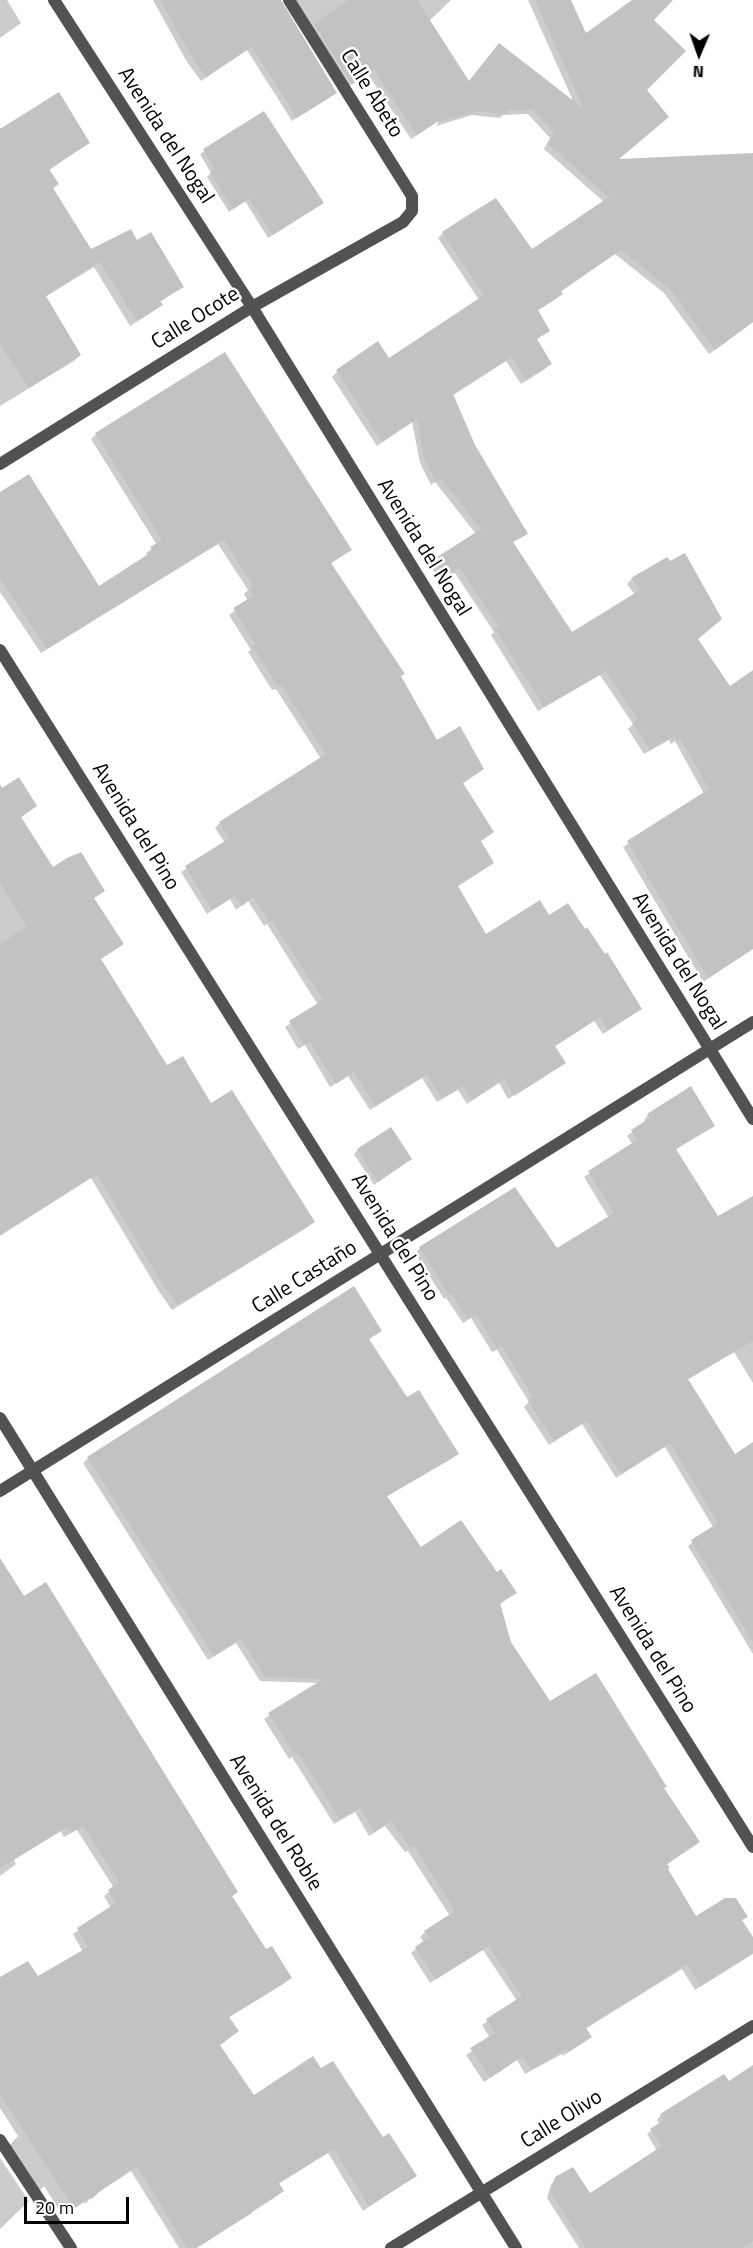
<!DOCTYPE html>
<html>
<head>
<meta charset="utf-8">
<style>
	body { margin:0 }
	#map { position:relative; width:753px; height:2248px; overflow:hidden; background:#fff; font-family:"Titillium Web",sans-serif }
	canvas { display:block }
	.north { position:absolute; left:669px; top:24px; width:60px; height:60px; -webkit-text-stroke:4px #fff; paint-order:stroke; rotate:182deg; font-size:16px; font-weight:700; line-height:24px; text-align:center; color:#000 }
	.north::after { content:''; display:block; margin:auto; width:21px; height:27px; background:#000; clip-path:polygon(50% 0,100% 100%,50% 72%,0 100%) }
	.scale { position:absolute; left:24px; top:2197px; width:105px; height:27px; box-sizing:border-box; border:3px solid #000; border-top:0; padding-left:8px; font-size:18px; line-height:21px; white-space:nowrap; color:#000; -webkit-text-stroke:4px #fff; paint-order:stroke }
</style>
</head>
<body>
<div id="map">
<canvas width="753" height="2248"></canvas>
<div class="north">N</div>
<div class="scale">20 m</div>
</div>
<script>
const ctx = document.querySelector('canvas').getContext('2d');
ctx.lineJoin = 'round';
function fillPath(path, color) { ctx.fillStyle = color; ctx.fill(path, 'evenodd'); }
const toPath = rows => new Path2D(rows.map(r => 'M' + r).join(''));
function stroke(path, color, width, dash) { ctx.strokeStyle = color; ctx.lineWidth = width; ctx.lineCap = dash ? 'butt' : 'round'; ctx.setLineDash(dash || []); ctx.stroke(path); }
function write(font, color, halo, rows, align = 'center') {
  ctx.font = font + ' "Titillium Web",sans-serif'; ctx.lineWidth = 5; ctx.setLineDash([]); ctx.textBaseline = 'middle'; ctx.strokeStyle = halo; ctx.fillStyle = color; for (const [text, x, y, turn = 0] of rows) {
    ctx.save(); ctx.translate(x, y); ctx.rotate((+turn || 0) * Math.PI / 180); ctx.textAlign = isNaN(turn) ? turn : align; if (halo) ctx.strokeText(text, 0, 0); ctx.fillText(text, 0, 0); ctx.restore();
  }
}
const shadow = toPath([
	[0,0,7,0,21,23,0,38],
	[153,0,258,0,336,93,292,121,247,50,201,81,187,62],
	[290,0,451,0,429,21,469,83,574,103,528,0,570,0,585,35,635,0,657,0,652,20,645,89,616,160,753,154,753,322,709,354,664,293,615,254,560,292,561,294,556,299,537,311,548,331,536,340,550,364,545,369,521,384,506,361,452,396,474,446,526,533,512,543,572,634,635,595,627,584,632,579,696,639,729,688,753,672,753,949,703,982,623,847,704,794,675,741,671,744,669,740,644,754,628,729,633,724,600,675,538,711,491,635,494,632,455,573,439,581,430,565,476,534,435,482,431,485,420,463,412,422,377,446,332,377,337,372,388,360,479,300,438,238,443,233,531,251,604,202,544,149,550,138,528,114,503,115,499,118,472,115,436,126,439,121,411,139,368,74,346,88],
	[263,113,318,206,268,238,245,201,229,212,207,177,211,173,200,154],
	[0,128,88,143,48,171,57,184,52,190,91,250,136,242,182,287,160,302,161,304,155,310,130,326,94,267,45,297,80,355,74,361,0,406],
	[96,434,350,550,330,564,399,677,437,742,482,769,462,784,492,832,480,842,492,862,457,887,486,936,549,917,635,1013,603,1034,594,1021,554,1047,564,1062,508,1099,499,1083,467,1104,458,1090,437,1102,422,1078,370,1110,348,1076,330,1087,305,1045,298,1049,285,1027,318,1005,267,924,264,926,248,901,236,910,230,899,207,914,181,872,225,843,215,828,220,823,321,759,276,689,272,690,248,652,251,650,229,615,248,601,244,594,248,590,218,544,41,653,0,592,0,494,99,588,148,556,146,553,157,545,91,439],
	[0,791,36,806,20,818,52,869,104,891,93,899,100,960,167,1067,211,1105,313,1222,308,1227,172,1310,158,1290,91,1178,0,1236],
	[648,1115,713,1125,675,1150,718,1219,753,1205,753,1383,734,1352,687,1380,734,1456,753,1444,753,1654,688,1546,713,1527,665,1447,616,1478,582,1424,549,1445,524,1407,529,1402,497,1350,492,1352,471,1318,463,1323,446,1298,444,1299,415,1253,420,1248,556,1250,609,1218,584,1177,633,1145,627,1136,645,1122,644,1120],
	[358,1150,410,1159,374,1185,354,1154],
	[380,1331,368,1340,407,1399,457,1454,451,1459,386,1497,420,1549,496,1574,515,1593,499,1605,509,1642,549,1703,663,1789,698,1842,666,1865,666,1870,696,1918,746,1916,741,1921,753,1940,753,1954,695,1990,682,1969,585,2029,590,2037,563,2056,562,2054,525,2074,517,2060,484,2082,466,2055,490,2038,482,2025,517,2001,483,1950,430,1983,411,1953,424,1942,420,1937,425,1932,450,1916,408,1851,405,1852,385,1826,369,1836,355,1812,334,1824,292,1757,289,1759,264,1719,318,1683,260,1681,236,1643,208,1660,83,1463,88,1458],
	[0,1564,236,1892,231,1897,266,1951,290,1978,285,1983,228,2018,237,2031,219,2046,253,2098,321,2071,415,2176,363,2211,328,2153,278,2184,282,2191,277,2196,197,2248,179,2248,131,2171,93,2196,85,2204,84,2202,63,2216,44,2186,37,2194,7,2148,18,2136,0,2108,0,1979,38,1978,83,1952,73,1934,111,1908,104,1896,114,1888,77,1830,64,1837,61,1831,14,1860,16,1864,0,1876],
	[753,2067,753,2248,579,2248,547,2198,551,2184,556,2179,590,2195,657,2151,647,2134,660,2124,657,2120,661,2115,724,2076,728,2083],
	[0,2158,29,2201,0,2229]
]);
const building = toPath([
	[160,0,281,0,337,93,297,118,252,47,206,77,192,57],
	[348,0,417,0,469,81,499,43,584,109,535,0,571,0,586,33,632,0,673,0,654,20,686,51,647,90,669,117,619,159,753,153,753,322,715,350,669,288,621,250,561,291,563,294,538,310,550,331,537,339,552,364,526,380,512,357,453,394,475,445,528,534,513,542,572,632,640,590,631,578,667,557,670,561,685,553,722,619,698,639,730,686,753,670,753,949,708,978,627,841,709,789,680,738,677,740,674,736,650,750,633,723,638,719,606,671,544,707,495,629,499,627,460,568,444,577,434,559,481,529,441,478,436,481,424,458,417,419,382,442,336,370,378,341,389,358,484,295,442,232,465,217,496,198,532,249,609,197,548,144,554,132,533,110,509,110,506,114,478,111,438,122,439,120,417,135,374,70,352,84,314,24],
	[59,92,90,143,49,169,59,184,53,188,91,249,131,229,137,240,151,232,184,287,160,301,163,305,137,321,100,262,46,296,81,355,29,388,0,344,0,129],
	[264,111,324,203,273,235,249,199,233,209,210,173,215,169,203,149],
	[225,352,352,550,331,563,405,674,401,676,437,740,460,726,484,769,463,783,494,832,481,841,494,863,458,886,486,934,540,900,549,915,568,903,585,929,587,927,605,954,607,952,642,1009,608,1030,600,1017,555,1046,566,1063,514,1096,504,1079,472,1100,463,1086,442,1098,427,1074,375,1106,354,1072,336,1084,310,1042,304,1045,289,1021,323,1000,272,920,270,922,253,897,242,906,235,896,212,910,185,866,230,838,219,822,326,754,281,685,278,686,252,646,255,644,233,608,253,596,249,588,253,585,224,540,47,649,0,578,0,492,29,474,99,586,153,551,150,547,162,540,95,433],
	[19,777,37,806,21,817,53,867,67,858,81,852,105,891,94,898,124,944,101,959,167,1065,183,1056,211,1103,232,1090,315,1222,178,1305,163,1285,97,1174,0,1235,0,944,27,926,0,883,0,784,2,788],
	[691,1086,715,1126,676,1149,718,1216,753,1196,753,1341,688,1379,735,1454,753,1442,753,1642,691,1540,718,1523,670,1443,621,1474,587,1421,554,1441,528,1401,533,1397,502,1346,497,1349,476,1314,468,1319,452,1294,449,1295,419,1247,515,1187,557,1248,614,1213,588,1171,637,1140,631,1130,650,1118,647,1114],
	[391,1127,412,1159,378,1182,357,1149],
	[354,1286,382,1331,369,1339,407,1397,419,1390,459,1454,387,1496,421,1547,461,1520,497,1572,501,1569,517,1593,500,1603,511,1642,550,1701,596,1673,667,1787,664,1788,700,1842,667,1864,670,1868,668,1869,696,1916,725,1898,736,1898,748,1917,742,1920,753,1937,753,1953,701,1986,687,1964,586,2028,592,2037,569,2052,567,2049,531,2070,523,2056,490,2078,470,2048,495,2033,486,2019,522,1996,489,1946,436,1979,415,1947,429,1937,424,1931,455,1911,414,1846,411,1848,391,1821,375,1832,360,1808,340,1819,298,1753,295,1755,268,1713,323,1679,265,1677,241,1638,214,1656,87,1457],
	[0,1558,24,1596,46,1582,238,1892,232,1896,266,1949,272,1946,292,1978,229,2017,239,2031,220,2045,254,2095,313,2056,321,2068,333,2061,383,2137,389,2133,417,2176,369,2206,334,2149,279,2183,284,2191,251,2212,252,2213,196,2248,187,2248,137,2166,100,2191,92,2199,90,2198,74,2208,0,2095,0,1977,28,1961,38,1976,88,1947,77,1928,116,1903,108,1890,119,1882,83,1826,70,1833,67,1827,0,1868],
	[753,2065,753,2241,742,2248,586,2248,551,2193,555,2177,573,2167,590,2193,662,2146,650,2129,664,2120,660,2114,724,2074,729,2081]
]);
const minor = toPath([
	[54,0,252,307,753,1119],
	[0,464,252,307,403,222,412,211,412,196,289,0],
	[0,650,753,1847],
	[0,1491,753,1022],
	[0,2140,71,2248],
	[391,2248,753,2026]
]);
const tertiary = toPath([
	[0,1418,516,2248]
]);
const streetNames = [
	["Calle Abeto",371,94,58],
	["Avenida del Nogal",165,136,57],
	["Calle Ocote",196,319,-32],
	["Avenida del Nogal",423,548,58],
	["Avenida del Pino",135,827,58],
	["Avenida del Nogal",678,962,58],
	["Avenida del Pino",394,1238,58],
	["Calle Castaño",305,1278,-32],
	["Avenida del Pino",652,1650,58],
	["Avenida del Roble",275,1823,58],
	["Calle Olivo",562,2120,-32]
];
fillPath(shadow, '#0003');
fillPath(building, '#c2c2c2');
stroke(minor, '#525252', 12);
stroke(tertiary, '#525252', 12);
write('21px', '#000', '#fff', streetNames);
</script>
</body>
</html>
